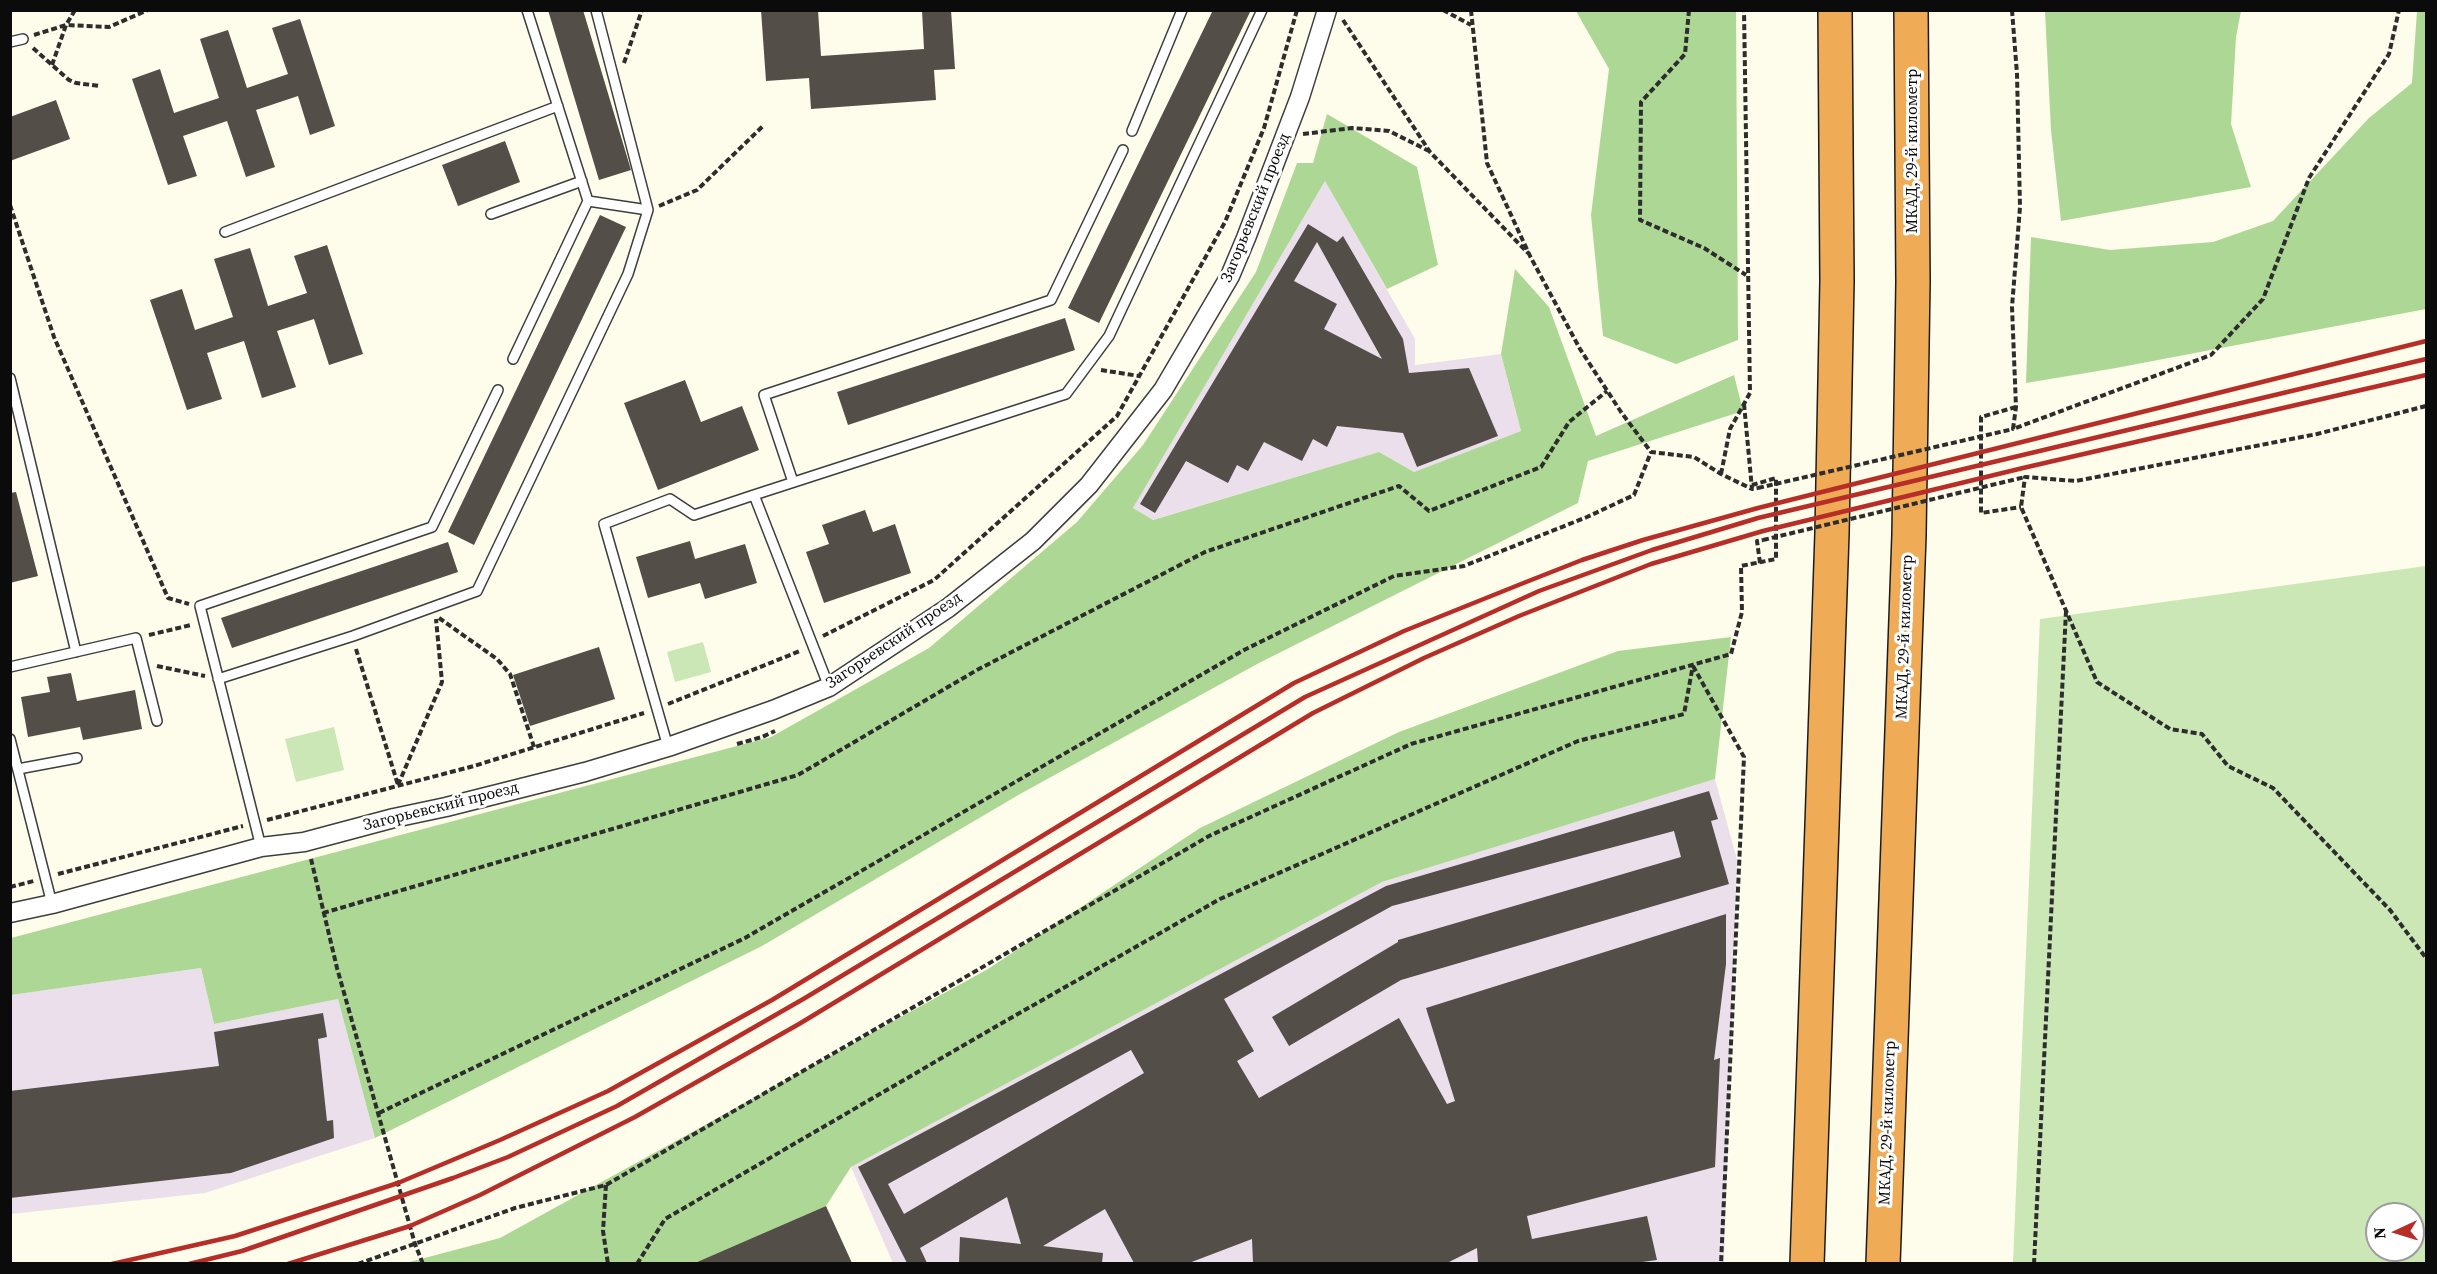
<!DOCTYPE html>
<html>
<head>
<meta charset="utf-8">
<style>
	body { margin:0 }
	#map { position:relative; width:2437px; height:1274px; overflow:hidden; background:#fefcea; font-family:"Source Serif 4",serif }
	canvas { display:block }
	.frame { position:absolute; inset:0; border:12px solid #0b0b0b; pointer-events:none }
	.north { position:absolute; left:2365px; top:1202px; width:60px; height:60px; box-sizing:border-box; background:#fff; border:2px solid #9d9d9d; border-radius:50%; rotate:266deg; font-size:16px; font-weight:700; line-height:24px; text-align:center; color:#0b0b0b }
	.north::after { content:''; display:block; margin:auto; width:21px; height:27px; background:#b72e28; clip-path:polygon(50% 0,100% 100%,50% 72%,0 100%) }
</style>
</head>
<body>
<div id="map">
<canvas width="2437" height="1274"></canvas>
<div class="frame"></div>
<div class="north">N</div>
</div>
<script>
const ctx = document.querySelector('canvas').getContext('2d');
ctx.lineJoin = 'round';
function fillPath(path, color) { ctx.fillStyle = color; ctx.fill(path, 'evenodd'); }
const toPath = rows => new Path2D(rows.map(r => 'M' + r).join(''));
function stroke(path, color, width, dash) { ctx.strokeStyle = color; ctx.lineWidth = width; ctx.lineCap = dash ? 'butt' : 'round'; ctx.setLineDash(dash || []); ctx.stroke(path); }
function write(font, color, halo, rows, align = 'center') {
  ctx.font = font + ' "Source Serif 4",serif'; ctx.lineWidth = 6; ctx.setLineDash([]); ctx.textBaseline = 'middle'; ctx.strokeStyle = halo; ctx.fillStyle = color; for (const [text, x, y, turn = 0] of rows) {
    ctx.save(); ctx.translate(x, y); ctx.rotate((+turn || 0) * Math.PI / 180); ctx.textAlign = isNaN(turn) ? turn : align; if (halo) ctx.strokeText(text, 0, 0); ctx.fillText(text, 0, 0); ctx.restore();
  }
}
const industrial = toPath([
	[1325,181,1415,339,1415,365,1501,354,1521,431,1414,472,1379,452,1152,520,1133,508],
	[1715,779,1737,860,1724,1263,893,1263,851,1167,1382,882],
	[201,968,214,1024,338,999,375,1138,205,1193,11,1214,10,995]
]);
const green = toPath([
	[2426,566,2426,1263,2013,1263,2040,619],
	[2377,1214,2413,1214,2413,1250,2377,1250],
	[703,642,711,672,675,682,667,652],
	[334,727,344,770,296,782,285,739]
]);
const forest = toPath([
	[1576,11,1736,11,1738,340,1676,364,1603,336,1591,215,1609,69],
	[2045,11,2241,11,2236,37,2231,124,2251,187,2061,221,2051,130],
	[2417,11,2426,11,2426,309,2116,368,2026,383,2031,237,2110,250,2213,242,2273,221,2369,118,2412,83],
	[1327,114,1417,167,1438,265,1387,289,1325,181,1133,508,1153,520,1379,452,1414,472,1521,431,1501,354,1515,269,1549,307,1596,436,1734,375,1743,411,1588,461,1578,503,1259,663,1020,794,762,946,375,1138,338,999,214,1024,201,968,11,995,11,938,771,737,929,648,1077,522,1143,445,1256,272,1297,163,1313,163],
	[1731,637,1715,779,1382,882,851,1167,826,1206,717,1254,700,1263,402,1264,500,1238,988,969,1200,828,1399,732,1618,651]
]);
const building = toPath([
	[548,10,583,10,631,170,599,180],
	[761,10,818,10,821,56,924,49,922,10,951,10,955,69,934,70,936,100,811,109,809,78,766,81],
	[1213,10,1251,10,1099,323,1068,308],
	[300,19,335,126,310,135,298,96,256,110,275,167,246,177,227,121,183,136,197,176,168,185,132,79,160,69,174,113,219,98,200,39,228,30,247,88,288,74,272,28],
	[56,100,70,139,10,161,10,117],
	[505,141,520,182,458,206,442,165],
	[600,215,626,227,474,545,448,532],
	[1308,224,1337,242,1343,236,1403,339,1409,373,1469,368,1498,436,1417,467,1403,433,1337,426,1327,447,1313,439,1302,461,1264,442,1248,471,1237,465,1228,483,1186,461,1155,513,1140,504],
	[1317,242,1358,316,1382,359,1324,329,1337,304,1294,281],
	[327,245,363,354,329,365,314,319,277,331,296,387,262,398,244,341,207,353,222,399,187,410,150,300,182,289,195,330,233,317,214,259,250,248,268,306,307,293,294,256],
	[1065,318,1075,350,848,425,837,392],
	[685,380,701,422,742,406,759,450,658,490,624,403],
	[16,492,38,576,10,583,10,493],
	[865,510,873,532,895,524,911,573,824,603,806,552,829,544,822,525],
	[690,541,695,559,745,544,757,583,705,599,700,583,648,598,636,557],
	[448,542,458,572,232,648,221,618],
	[599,647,615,699,530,726,513,675],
	[71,673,77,701,135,690,142,729,83,740,80,727,28,737,21,697,50,692,47,677],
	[1709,791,1718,819,1711,821,1729,884,1401,980,1289,1046,1272,1017,1398,942,1398,940,1681,857,1674,831,1392,906,1224,999,1254,1051,1237,1061,1259,1098,1399,1018,1447,1104,1455,1101,1426,1008,1726,914,1726,964,1714,1060,1720,1058,1715,1167,1527,1216,1532,1239,1647,1216,1657,1260,1635,1263,1478,1263,1477,1248,1447,1263,1253,1263,1252,1239,1189,1263,1134,1263,1105,1209,1043,1246,1103,1253,1102,1263,959,1263,960,1237,1021,1244,1007,1197,920,1248,927,1263,907,1263,858,1167,1386,886],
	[1131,1050,1144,1073,904,1214,888,1184],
	[323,1013,327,1037,318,1039,327,1121,333,1120,334,1138,231,1173,10,1198,10,1091,219,1066,214,1032],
	[826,1206,852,1263,695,1263]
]);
const path = toPath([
	[1443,10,1471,25],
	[1471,10,1487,163,1530,256,1580,349,1621,412,1651,452,1694,457,1721,474,1752,489],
	[1689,10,1685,54,1641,102,1640,220,1704,248,1746,275],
	[2012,10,2017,74,2020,207,2012,307,2016,407,2013,429,2211,355,2263,299,2309,178,2389,54,2399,10],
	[1343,20,1430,152,1528,253],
	[34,35,66,25,75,10],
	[33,48,69,80,76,83,100,86],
	[624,63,642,10],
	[52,65,66,25,109,27,148,10],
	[1303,134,1352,128,1389,131,1429,151],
	[10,205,54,337,168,598,189,604],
	[659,206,697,190,764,125],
	[1101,370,1139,376],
	[1744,404,1752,489,1758,488],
	[2426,406,2317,434,2076,481,2025,477,2021,507,2097,682,2170,729,2202,734,2228,766,2273,788,2390,910,2426,958],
	[2016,407,1981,417,1981,513,2021,507],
	[1721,474,1730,429,1750,393,1744,10],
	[1760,563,1757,541,1763,540],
	[439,618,497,659,510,674,534,747],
	[149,635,191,625],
	[823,636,934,580,1117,416,1225,222,1264,128,1297,10],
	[356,649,398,785],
	[157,666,205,676],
	[1693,666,1744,757,1721,1264],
	[668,704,800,651],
	[737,744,762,737,775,731],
	[398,785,442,682,436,619],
	[267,820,474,766,644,713],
	[311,859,337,968,415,1244,423,1264],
	[58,874,243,826],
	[10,887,34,881],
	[323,913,798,775,977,670,1205,552,1399,486,1429,511,1541,467,1569,422,1607,391],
	[379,1113,745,938,1244,650,1394,576,1464,566,1587,517,1634,495,1651,452],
	[606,1185,603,1231,608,1264],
	[358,1264,515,1208,606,1185,1209,836,1411,744,1731,654,1742,612,1741,566,1776,559,1776,478,1752,485],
	[637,1264,665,1219,995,1027,1220,899,1578,741,1684,714,1693,665],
	[2034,1264,2066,611]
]);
const lane = toPath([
	[527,10,588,201],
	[596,10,648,210],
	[10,42,23,39],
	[1132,131,1182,10],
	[491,214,582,181],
	[225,232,558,106],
	[10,378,76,652],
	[793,482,764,395,1051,300,1123,150],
	[754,495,1066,394,1109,336,1262,10],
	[10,667,136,638,157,721],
	[218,679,353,636,477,591,628,274,648,210,588,201,513,359],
	[10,739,52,904],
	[668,747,604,524,670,499,694,515,754,495,829,687],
	[18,769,77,758],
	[261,847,200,606,432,527,498,390]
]);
const street = toPath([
	[10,913,52,904,261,847,304,842,394,818,446,807,585,772,668,747,773,710,829,687,948,608,1033,541,1089,485,1163,390,1230,276,1246,238,1300,97,1327,10]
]);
const highway = toPath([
	[1807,1264,1832,533,1837,281,1835,10],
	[1883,1264,1909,535,1913,282,1911,10]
]);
const rail = toPath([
	[112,1264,235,1236,398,1183,500,1140,608,1091,772,1000,1294,683,1404,631,1521,584,1582,560,1643,540,1758,508,2426,341],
	[189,1264,242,1251,453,1178,508,1157,617,1106,805,998,1305,697,1539,591,1652,550,1758,518,2426,359],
	[288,1264,410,1226,480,1195,635,1117,799,1024,1313,713,1424,658,1519,616,1651,564,1763,531,2023,468,2426,375]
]);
const pathBridge = toPath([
	[1758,488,2013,429],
	[1763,540,2025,477]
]);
const streetNames = [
	["МКАД, 29-й километр",1913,151,-90],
	["Загорьевский проезд",1256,208,-68],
	["МКАД, 29-й километр",1905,637,-88],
	["Загорьевский проезд",894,641,-34],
	["Загорьевский проезд",441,807,-14],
	["МКАД, 29-й километр",1888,1123,-88]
];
fillPath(industrial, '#eadfea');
fillPath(green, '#cbe7b6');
fillPath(forest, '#add795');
fillPath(building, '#544e48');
stroke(lane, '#3e3e3e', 12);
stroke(street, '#3e3e3e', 21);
stroke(highway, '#1c1c1c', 36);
stroke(path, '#2d2d2d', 4, [6, 3]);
stroke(lane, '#fff', 9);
stroke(street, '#fff', 18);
stroke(highway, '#f0ab56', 33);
stroke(rail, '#b72e28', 4.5);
stroke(pathBridge, '#2d2d2d', 4, [6, 3]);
write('16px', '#0b0b0b', '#fff', streetNames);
</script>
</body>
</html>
